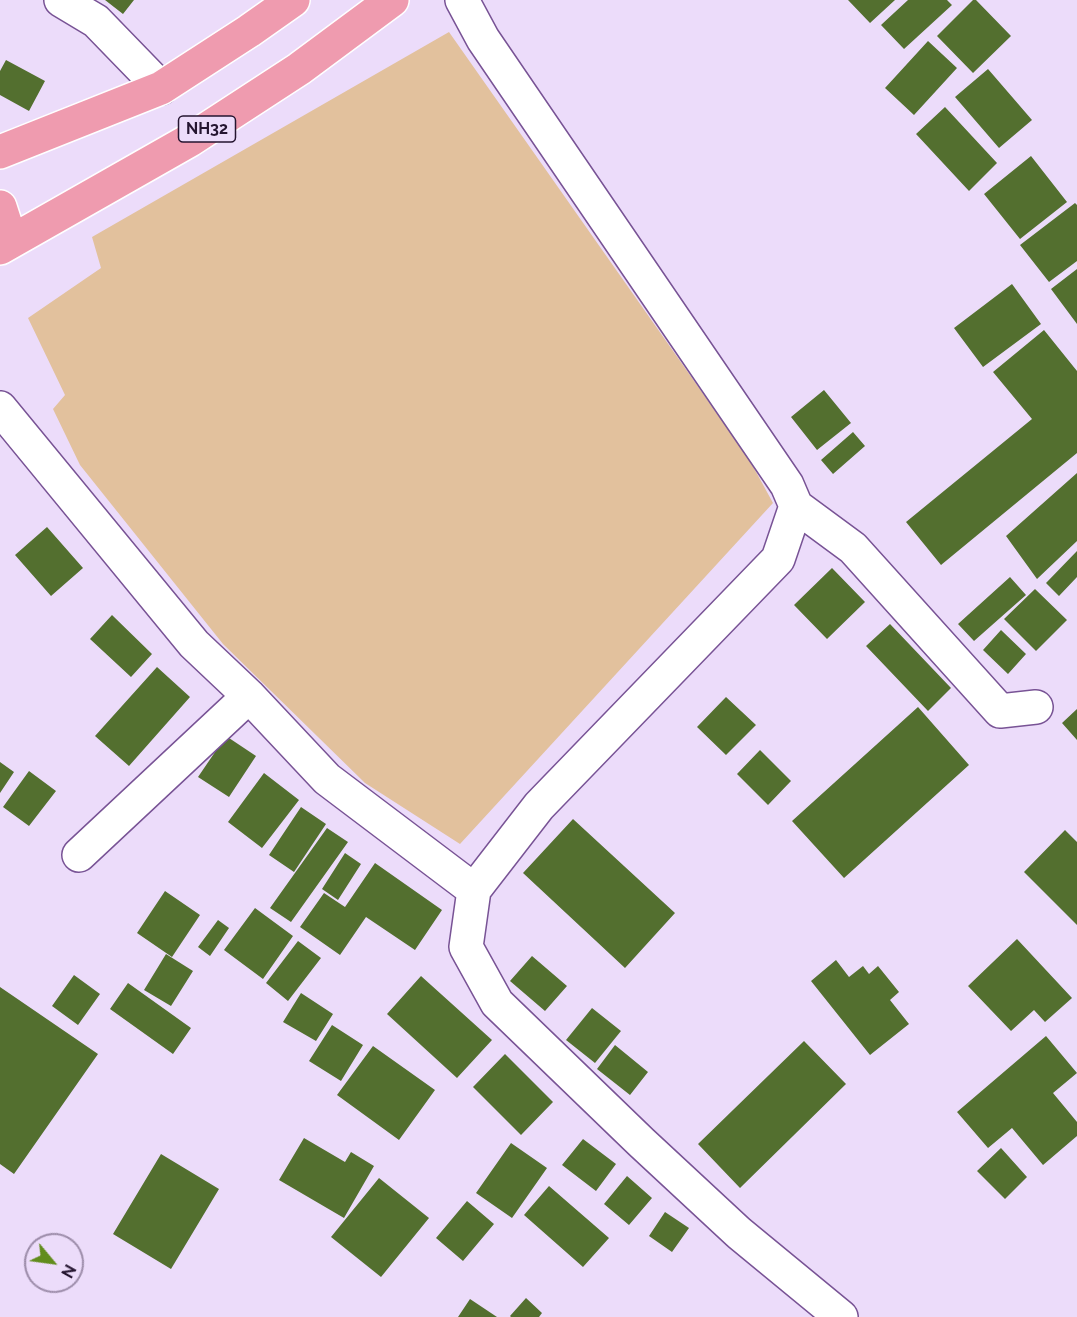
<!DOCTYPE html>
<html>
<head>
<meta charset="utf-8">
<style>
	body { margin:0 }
	#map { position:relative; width:1077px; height:1317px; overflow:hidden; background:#ecdcfa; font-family:Raleway,sans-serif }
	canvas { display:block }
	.north { position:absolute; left:24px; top:1233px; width:60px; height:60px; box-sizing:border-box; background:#ecdcfa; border:2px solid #9c8ca9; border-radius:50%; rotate:119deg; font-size:16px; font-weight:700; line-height:24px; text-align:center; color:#251530 }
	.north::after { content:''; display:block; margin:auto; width:21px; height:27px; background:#618c1c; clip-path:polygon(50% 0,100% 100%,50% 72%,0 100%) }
</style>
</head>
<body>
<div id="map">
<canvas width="1077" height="1317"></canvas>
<div class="north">N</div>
</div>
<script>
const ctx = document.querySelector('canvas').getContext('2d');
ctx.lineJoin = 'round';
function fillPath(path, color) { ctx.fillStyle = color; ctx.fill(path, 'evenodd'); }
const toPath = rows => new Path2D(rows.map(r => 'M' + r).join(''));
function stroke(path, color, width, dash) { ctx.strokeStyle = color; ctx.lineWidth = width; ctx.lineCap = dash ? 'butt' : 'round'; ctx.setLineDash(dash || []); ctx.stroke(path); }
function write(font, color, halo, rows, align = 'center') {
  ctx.font = font + ' Raleway,sans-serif'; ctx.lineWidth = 6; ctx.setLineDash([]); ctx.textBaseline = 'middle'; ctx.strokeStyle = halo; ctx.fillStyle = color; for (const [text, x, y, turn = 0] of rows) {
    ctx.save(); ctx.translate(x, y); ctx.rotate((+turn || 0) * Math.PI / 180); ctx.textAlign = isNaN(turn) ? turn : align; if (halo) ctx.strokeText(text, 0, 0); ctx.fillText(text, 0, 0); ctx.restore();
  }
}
const green = toPath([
	[449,32,749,459,773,503,460,844,365,783,223,644,80,465,53,409,65,395,28,318,101,268,92,237]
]);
const building = toPath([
	[105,0,134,0,123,14],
	[848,0,895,0,870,23],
	[908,0,947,0,952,5,904,49,881,25],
	[973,0,976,0,1011,36,973,73,937,36],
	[928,41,957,68,914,115,885,88],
	[6,60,45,81,29,111,0,95,0,71],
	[988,69,1032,120,999,148,955,97],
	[945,107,997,163,969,191,916,134],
	[1031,156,1067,202,1020,239,984,194],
	[1075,203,1077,205,1077,261,1049,282,1020,245],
	[1077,269,1077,324,1051,289],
	[1012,284,1041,324,983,367,954,328],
	[1044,330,1077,371,1077,453,941,565,906,522,1032,419,993,372],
	[824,390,851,423,817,450,791,417],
	[853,432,865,446,833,474,821,460],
	[1077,473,1077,541,1037,579,1006,536],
	[47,527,83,568,51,596,15,555],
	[1077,551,1077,577,1059,596,1046,583],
	[832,568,865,602,827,639,794,605],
	[1010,577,1026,595,974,641,958,624],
	[1035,589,1067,620,1036,651,1004,619],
	[112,615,152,654,131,677,90,639],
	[890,624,951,688,928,711,866,646],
	[1001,630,1026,654,1008,674,983,650],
	[157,667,190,697,129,766,95,736],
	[726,697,756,725,726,755,697,727],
	[918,707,969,765,844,878,792,821],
	[1077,709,1077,740,1062,723],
	[226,736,256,756,229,797,198,777],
	[760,750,791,781,768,805,737,774],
	[0,762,14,772,0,793],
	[29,771,56,791,29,826,3,807],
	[264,773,299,800,262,848,228,822],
	[301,807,326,824,294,872,269,855],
	[573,819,675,913,625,968,523,873],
	[327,828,348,842,291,922,270,908],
	[1065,830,1077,842,1077,925,1024,872],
	[345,853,361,864,338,900,322,889],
	[375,863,442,910,415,950,366,917,340,955,300,927,324,893,345,907],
	[165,891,200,915,172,957,137,933],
	[255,908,293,936,263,979,224,950],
	[218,920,229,928,210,956,198,947],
	[1017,939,1072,998,1045,1022,1034,1010,1011,1031,968,986],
	[298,941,321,958,288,1001,266,983],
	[166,954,193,971,171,1006,144,990],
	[532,956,567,986,545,1011,510,981],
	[836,960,849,977,863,966,869,974,878,966,899,992,890,1000,909,1024,870,1055,811,981],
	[74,975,100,994,78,1025,52,1006],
	[421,976,492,1040,457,1078,387,1014],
	[128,983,191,1028,173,1054,110,1009],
	[0,987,98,1054,14,1174,0,1164],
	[301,993,333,1014,316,1041,283,1022],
	[592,1008,621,1031,595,1063,566,1040],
	[332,1025,363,1045,341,1081,309,1061],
	[1046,1036,1077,1073,1053,1093,1077,1122,1077,1136,1043,1165,1012,1128,988,1148,957,1112],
	[804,1041,846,1084,740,1188,698,1144],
	[615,1045,648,1072,630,1095,597,1069],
	[373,1046,435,1090,399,1140,337,1095],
	[505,1054,553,1102,521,1135,473,1087],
	[304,1138,345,1162,351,1152,374,1166,344,1218,279,1180],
	[583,1139,616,1164,596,1191,562,1165],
	[511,1143,547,1168,512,1218,476,1193],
	[1001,1148,1027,1177,1005,1199,977,1171],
	[161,1154,219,1189,171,1269,113,1234],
	[627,1176,652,1198,629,1225,604,1204],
	[379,1178,429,1218,381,1277,331,1237],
	[549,1186,609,1238,583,1267,524,1215],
	[467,1201,494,1224,463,1261,436,1238],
	[665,1212,689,1228,672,1252,649,1236],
	[526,1298,542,1313,539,1317,511,1317,510,1316],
	[470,1299,497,1317,458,1317]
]);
const street = toPath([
	[61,0,96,21,161,88],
	[462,0,483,39,787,485,796,506,778,559,539,806,474,890,466,947,497,1003,641,1142,739,1233,841,1317],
	[0,408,194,644,249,696,327,779,474,890],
	[796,506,853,548,1000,711,1036,707],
	[79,855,249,696]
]);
const primary = toPath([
	[0,152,161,88,249,31,293,0],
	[0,207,11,241],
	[0,248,190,140,299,69,392,0]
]);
const shields = [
	[207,129,57]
];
const shieldNames = [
	["NH32",207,129]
];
fillPath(green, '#e2c19d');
fillPath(building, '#536f2f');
stroke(street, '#785395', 36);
stroke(primary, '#fff', 36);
stroke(street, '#fff', 33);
stroke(primary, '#ef9baf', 33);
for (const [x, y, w] of shields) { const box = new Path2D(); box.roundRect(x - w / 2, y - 13, w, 26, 4.5); ctx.fillStyle = '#ecdcfa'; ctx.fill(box); stroke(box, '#251530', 1.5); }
write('bold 16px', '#251530', null, shieldNames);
</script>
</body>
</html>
